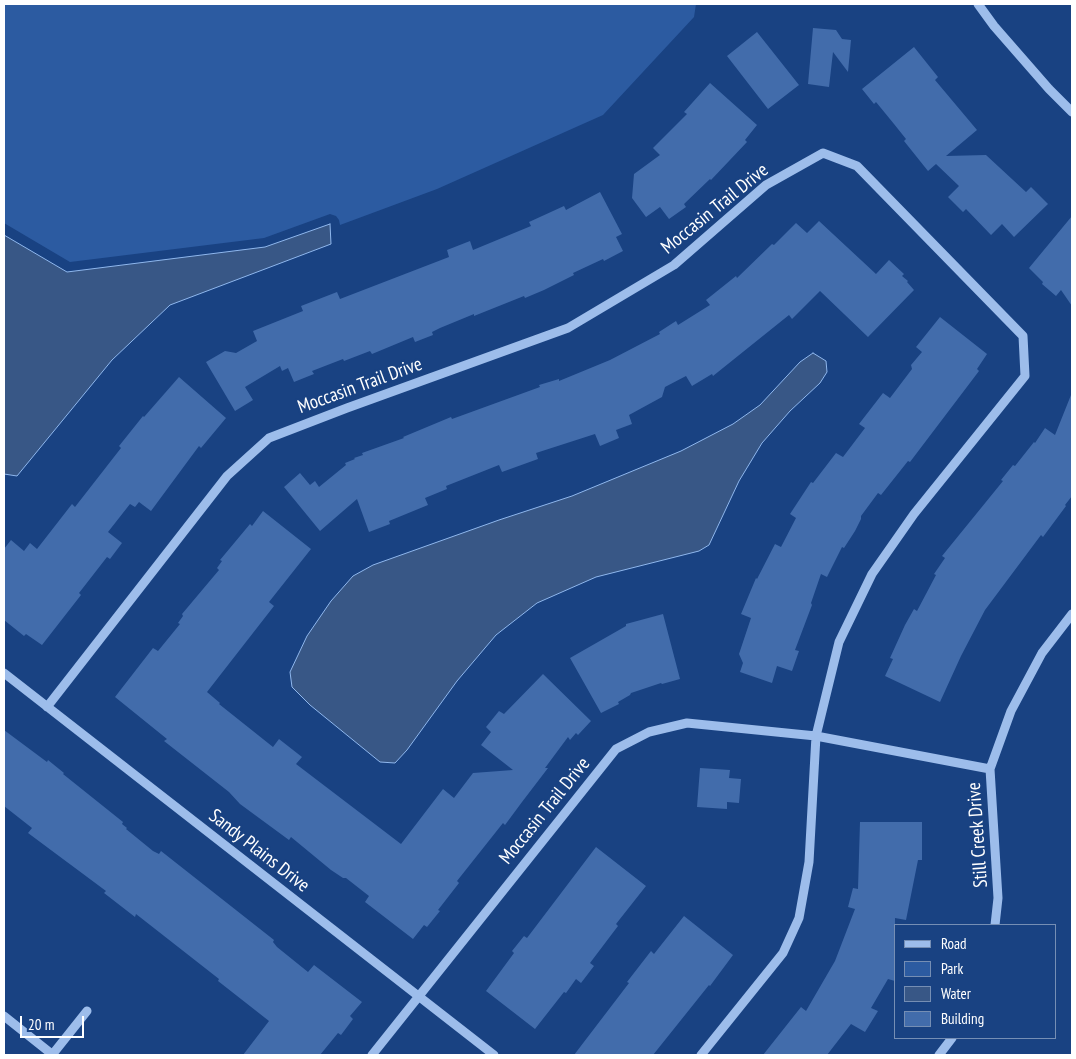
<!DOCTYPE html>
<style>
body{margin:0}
#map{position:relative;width:1076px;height:1059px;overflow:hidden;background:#194282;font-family:"PT Sans Narrow",sans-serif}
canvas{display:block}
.frame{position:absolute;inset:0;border:5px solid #fff;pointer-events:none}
.legend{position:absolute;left:894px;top:924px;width:162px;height:115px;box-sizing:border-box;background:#194282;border:1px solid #758eb4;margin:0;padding:6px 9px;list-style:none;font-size:15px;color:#fff}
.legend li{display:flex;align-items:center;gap:10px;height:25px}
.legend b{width:25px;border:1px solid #758eb4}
.scale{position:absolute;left:20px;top:1016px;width:64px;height:22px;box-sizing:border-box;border:2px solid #fff;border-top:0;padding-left:6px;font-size:15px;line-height:18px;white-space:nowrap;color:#fff;-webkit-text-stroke:4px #194282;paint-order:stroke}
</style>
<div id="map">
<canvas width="1076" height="1059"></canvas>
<div class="frame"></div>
<ul class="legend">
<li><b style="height:6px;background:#9dbdeb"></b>Road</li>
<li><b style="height:14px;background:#2c5ba1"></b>Park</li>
<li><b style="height:14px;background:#385786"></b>Water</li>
<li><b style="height:14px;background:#426cab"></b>Building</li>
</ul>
<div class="scale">20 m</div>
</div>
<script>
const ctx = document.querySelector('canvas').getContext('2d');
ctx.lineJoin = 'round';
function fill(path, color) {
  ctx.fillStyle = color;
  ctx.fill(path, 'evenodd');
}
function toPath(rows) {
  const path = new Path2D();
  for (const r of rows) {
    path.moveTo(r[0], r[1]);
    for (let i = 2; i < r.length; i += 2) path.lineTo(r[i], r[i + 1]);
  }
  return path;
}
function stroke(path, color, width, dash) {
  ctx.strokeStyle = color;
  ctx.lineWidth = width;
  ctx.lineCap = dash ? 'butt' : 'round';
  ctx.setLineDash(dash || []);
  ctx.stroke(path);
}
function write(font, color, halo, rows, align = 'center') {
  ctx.font = font + ' "PT Sans Narrow",sans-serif';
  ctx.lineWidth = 4.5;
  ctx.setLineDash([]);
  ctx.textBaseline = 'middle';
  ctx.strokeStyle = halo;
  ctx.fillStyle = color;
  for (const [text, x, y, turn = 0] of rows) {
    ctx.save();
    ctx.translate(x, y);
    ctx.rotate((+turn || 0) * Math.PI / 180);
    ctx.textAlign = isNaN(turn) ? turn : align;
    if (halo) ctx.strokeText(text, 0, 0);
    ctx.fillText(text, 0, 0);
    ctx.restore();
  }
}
const green = toPath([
 [4,4,696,4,694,17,603,115,437,189,340,225,339,220,336,216,330,214,264,238,70,262,4,223]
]);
const water = toPath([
 [330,224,331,244,170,305,112,360,17,476,4,474,4,235,67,272,265,247,330,224],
 [813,353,826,361,827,372,820,383,790,411,762,443,739,481,709,545,699,551,596,577,537,603,496,635,457,681,407,750,395,763,380,762,310,705,292,687,290,672,307,636,331,601,353,576,373,565,499,520,572,496,681,451,733,424,760,405,800,362,813,353]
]);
const building = toPath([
 [813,28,836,30,842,39,851,40,848,72,833,52,829,87,808,84],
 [757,32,799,85,768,109,727,56],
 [914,47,938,77,935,80,977,130,946,156,986,155,1026,192,1031,187,1048,204,1014,237,1002,224,991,235,966,209,963,212,948,197,959,186,936,164,928,171,904,141,906,139,894,124,876,102,874,104,862,89],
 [710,83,757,125,745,140,747,142,711,180,710,179,684,204,686,207,669,219,660,207,646,217,632,198,634,174,660,155,653,148,687,114,684,112],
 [600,192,622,234,616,237,623,251,604,261,603,259,573,273,574,275,544,290,525,298,524,296,474,316,474,314,440,328,432,332,433,335,415,342,413,337,372,354,370,351,344,361,343,359,312,371,314,374,294,382,288,368,282,371,280,366,245,387,253,400,235,411,206,362,225,351,236,353,257,341,253,331,303,311,301,306,337,292,340,299,449,257,447,250,470,241,473,250,531,226,529,222,564,206,566,210],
 [1072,216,1072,306,1061,290,1056,296,1042,284,1043,282,1029,268],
 [819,221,876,274,889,260,904,274,902,276,908,281,907,282,914,290,868,337,820,291,792,319,789,315,713,376,712,374,692,386,686,376,665,387,662,397,629,415,632,424,616,430,619,438,600,446,595,434,536,453,538,459,502,472,499,465,446,486,447,489,425,498,428,505,389,521,390,524,369,532,357,499,320,531,284,487,300,473,310,485,315,481,319,487,346,465,345,463,355,459,354,458,363,455,362,453,404,438,403,437,451,417,452,419,540,387,539,385,559,379,559,381,610,360,660,334,659,332,676,321,678,325,710,305,706,300,736,276,737,278,772,244,774,245,796,223,807,233],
 [940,317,987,354,977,369,979,371,910,462,908,461,881,495,878,493,861,516,861,519,855,531,844,548,842,547,827,577,821,574,811,603,812,605,795,650,799,651,792,671,777,666,772,683,740,672,743,663,739,654,751,618,741,614,756,578,757,579,775,544,781,547,796,518,790,514,811,482,813,483,836,453,843,457,865,428,859,424,883,393,890,398,912,369,911,365,922,352,916,347],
 [179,377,226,418,201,448,199,446,151,511,139,502,135,507,130,504,108,532,122,543,110,559,107,557,79,593,81,595,42,645,26,634,24,636,4,620,4,549,11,540,24,551,30,543,37,549,72,504,75,507,121,448,119,446,143,416,144,417],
 [1071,395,1072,395,1072,496,1065,505,1066,506,1043,537,1041,535,985,610,961,656,940,702,885,676,893,659,890,658,905,625,914,609,917,611,936,575,934,574,945,558,942,556,1003,481,1001,480,1013,465,1015,466,1034,442,1035,443,1045,428,1055,435],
 [263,511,311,549,269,602,274,606,207,692,220,703,219,704,273,747,279,739,302,757,296,764,401,844,443,789,454,798,473,773,513,770,481,745,491,732,486,727,499,711,504,714,543,674,591,721,578,735,576,733,570,740,568,737,545,768,548,768,522,802,505,825,503,823,457,881,459,883,438,910,440,911,427,927,424,925,413,939,365,902,369,896,346,878,343,878,331,870,291,837,289,840,240,804,229,792,164,741,167,739,115,697,153,648,158,651,180,624,178,623,183,616,182,614,219,570,217,568,222,561,220,560,250,524,252,526],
 [663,614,680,679,662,684,661,683,631,693,630,695,618,702,619,704,601,713,570,658,626,626,626,624],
 [4,730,47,762,48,760,64,773,63,774,123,822,122,824,127,828,126,829,153,851,159,854,161,851,274,940,273,942,277,947,308,972,314,965,362,1002,350,1016,353,1019,341,1035,338,1033,320,1055,243,1055,269,1021,218,981,219,979,136,914,135,917,104,893,106,891,28,833,32,828,4,806],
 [700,768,730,770,729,778,741,779,739,803,727,802,727,809,697,807],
 [860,822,922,822,922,860,918,860,906,920,895,918,895,981,888,979,871,1008,878,1011,865,1032,851,1024,827,1055,763,1055,801,1007,806,1011,835,961,855,909,848,907,853,888,858,889],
 [596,847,646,886,616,924,618,926,590,963,594,966,581,983,576,979,566,993,564,992,535,1029,486,991,514,953,512,951,524,936,527,938],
 [684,916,733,955,710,986,709,985,653,1055,574,1055,629,983,627,982,651,951,654,954]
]);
const minor = toPath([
 [978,4,994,26,1049,89,1072,112],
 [4,673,494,1055],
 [47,707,227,476,269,438,347,408,568,328,674,265,766,185,823,153,857,166,1023,336,1025,376,914,514,872,574,839,642,816,736,809,862,799,918,783,953,701,1055],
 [995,925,998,898,990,769,1011,711,1042,653,1072,614],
 [4,1016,53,1055],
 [52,1055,87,1011],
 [372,1055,616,749,649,732,687,723,816,736,990,769],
 [939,1055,952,1038]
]);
const streetNames = [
 ["Moccasin Trail Drive",715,209,-39],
 ["Moccasin Trail Drive",360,386,-20],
 ["Moccasin Trail Drive",545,811,-51],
 ["Still Creek Drive",978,835,-94],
 ["Sandy Plains Drive",259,851,38]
];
fill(green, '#2c5ba1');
fill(water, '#385786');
stroke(water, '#8fb7ed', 1);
fill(building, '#426cab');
stroke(minor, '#9dbdeb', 9);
write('19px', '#fff', '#194282', streetNames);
</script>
